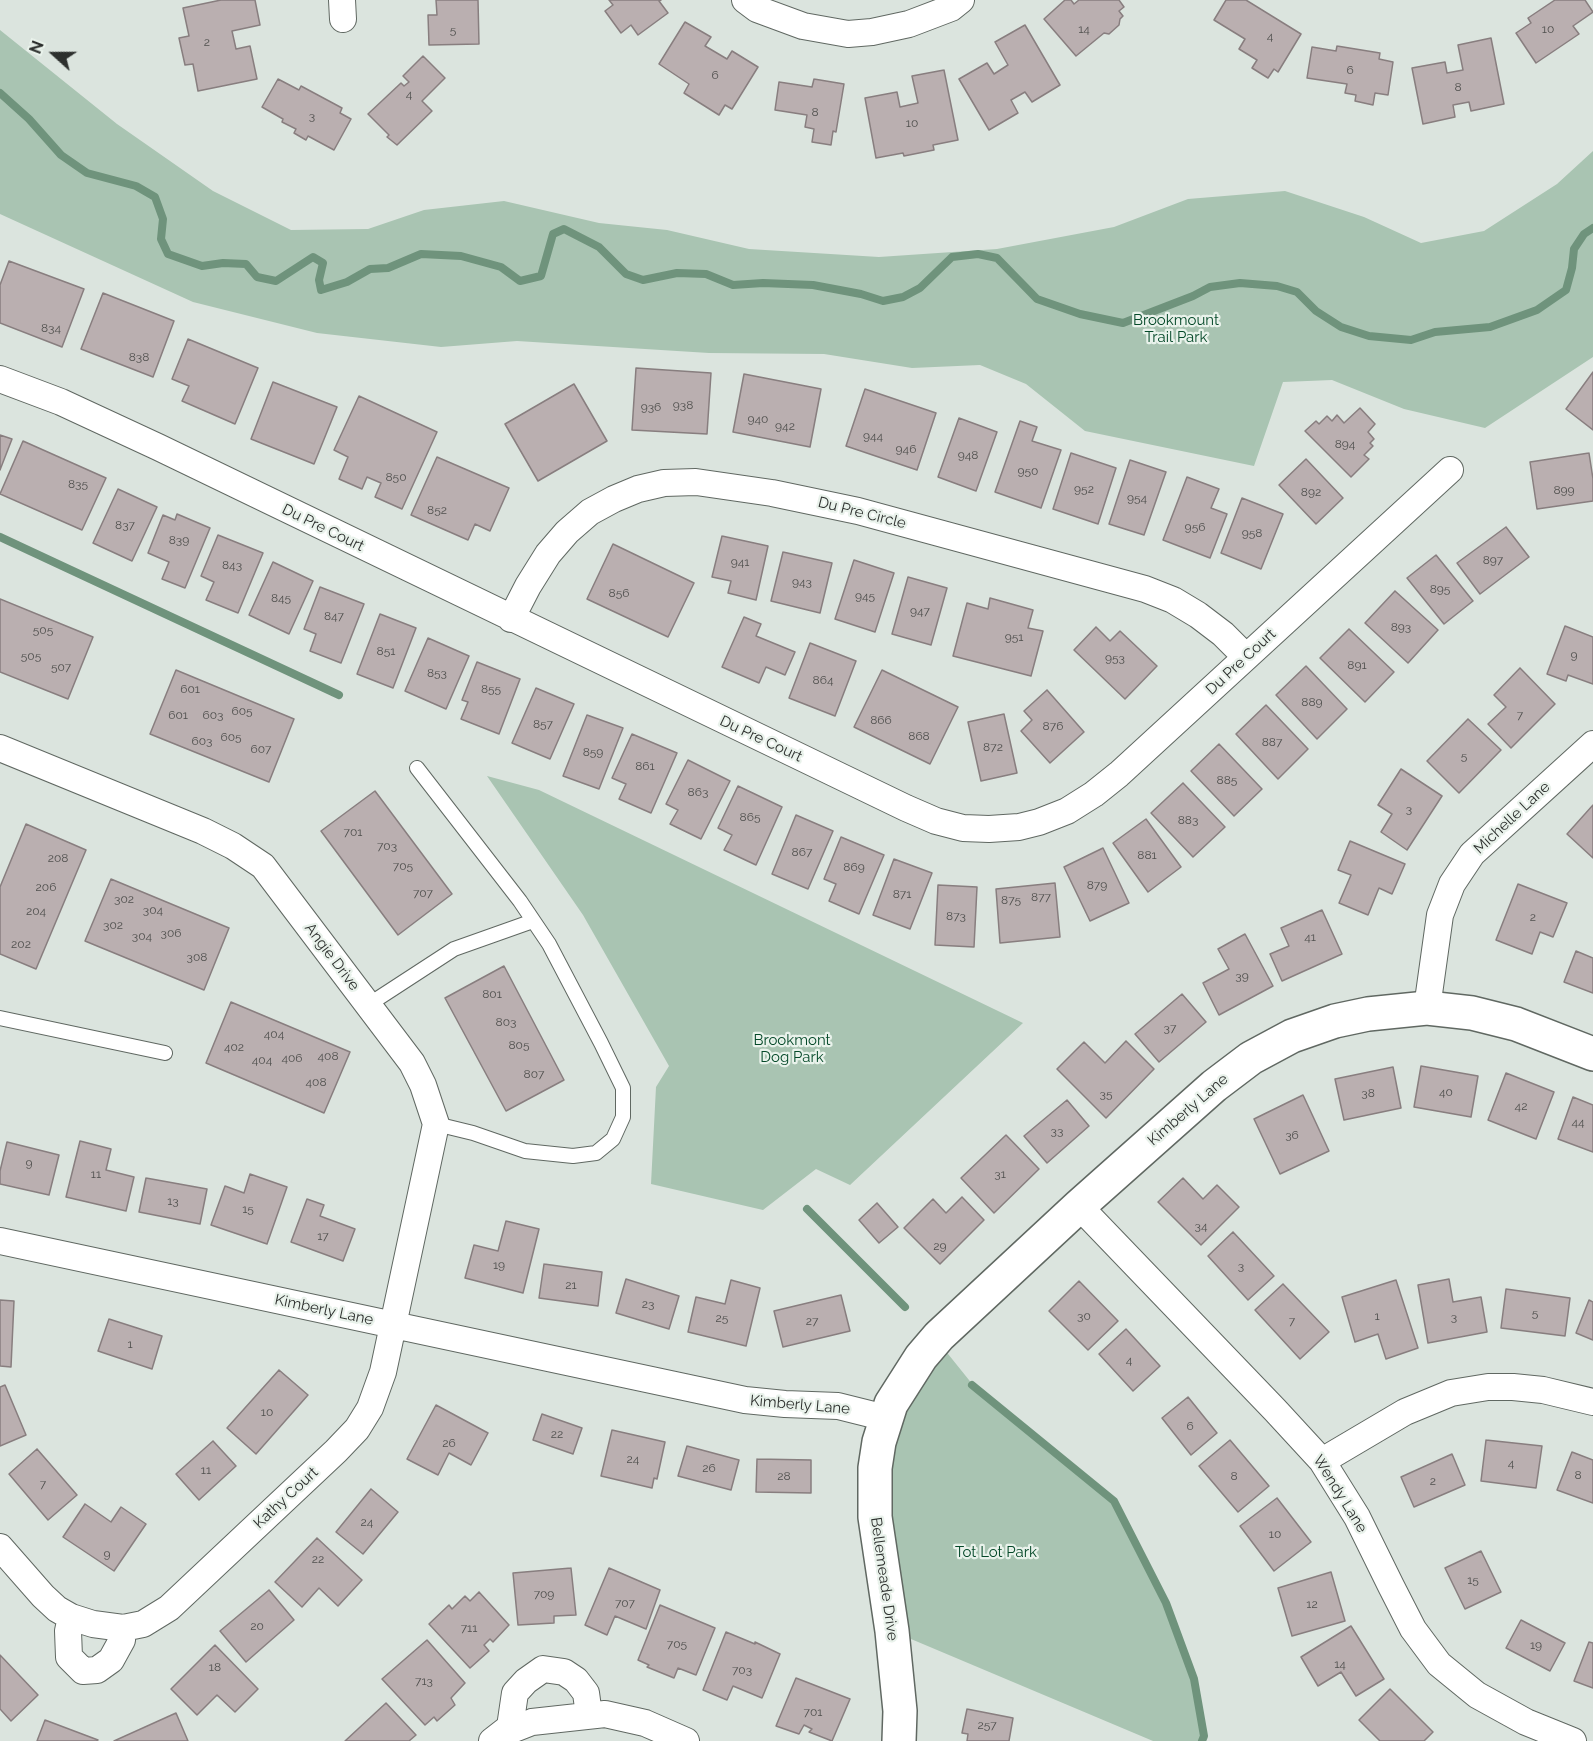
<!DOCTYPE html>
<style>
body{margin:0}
#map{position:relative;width:1593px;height:1741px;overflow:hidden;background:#dbe4de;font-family:Raleway,sans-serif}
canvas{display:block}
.north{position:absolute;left:24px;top:24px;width:60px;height:60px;-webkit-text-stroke:4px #e9f2eb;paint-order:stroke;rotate:291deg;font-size:16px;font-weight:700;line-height:24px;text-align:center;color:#2d302e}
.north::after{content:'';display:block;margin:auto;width:21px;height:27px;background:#2d302e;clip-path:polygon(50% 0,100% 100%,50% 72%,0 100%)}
</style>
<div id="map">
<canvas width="1593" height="1741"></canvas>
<div class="north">N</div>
</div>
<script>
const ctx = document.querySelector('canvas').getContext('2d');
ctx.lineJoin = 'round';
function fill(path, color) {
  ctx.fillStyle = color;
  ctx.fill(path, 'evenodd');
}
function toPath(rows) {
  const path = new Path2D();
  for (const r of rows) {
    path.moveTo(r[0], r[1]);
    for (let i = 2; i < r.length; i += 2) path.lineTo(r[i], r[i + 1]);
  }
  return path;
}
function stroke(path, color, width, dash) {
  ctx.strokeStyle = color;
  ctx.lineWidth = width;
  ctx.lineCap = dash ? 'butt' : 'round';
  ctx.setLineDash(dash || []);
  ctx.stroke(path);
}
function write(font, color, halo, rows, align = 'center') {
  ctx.font = font + ' Raleway,sans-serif';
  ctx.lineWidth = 4.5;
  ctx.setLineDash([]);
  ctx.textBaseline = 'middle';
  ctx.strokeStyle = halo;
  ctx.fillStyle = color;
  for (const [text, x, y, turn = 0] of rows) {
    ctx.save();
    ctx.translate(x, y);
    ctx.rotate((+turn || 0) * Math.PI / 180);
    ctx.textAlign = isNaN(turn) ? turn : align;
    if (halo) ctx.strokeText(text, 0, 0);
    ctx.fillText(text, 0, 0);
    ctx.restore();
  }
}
const green = toPath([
 [0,30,117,124,213,191,291,230,368,229,424,210,504,201,599,223,667,230,749,249,879,257,997,249,1114,227,1188,199,1285,191,1364,217,1421,243,1484,231,1557,184,1593,151,1593,357,1485,428,1404,409,1332,380,1283,382,1254,466,1085,431,1026,384,980,365,912,368,824,354,709,353,517,341,441,347,317,333,193,302,0,214],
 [487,776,539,790,1023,1023,850,1185,816,1169,763,1210,651,1184,656,1087,669,1066,583,915],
 [936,1339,973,1385,1114,1501,1166,1603,1194,1679,1204,1736,1202,1741,1153,1741,892,1631,875,1468]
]);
const stream = toPath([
 [0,93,29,119,61,155,87,173,136,186,155,197,163,219,161,239,168,254,202,266,223,263,246,264,257,277,276,281,313,257,323,263,319,280,321,290,347,282,370,269,388,268,421,254,461,256,501,267,520,281,541,276,553,234,564,229,599,247,626,274,643,280,677,273,706,274,733,285,763,283,813,285,861,294,883,301,903,297,920,288,952,257,978,254,997,258,1037,299,1080,314,1123,323,1193,296,1210,287,1240,283,1277,286,1297,292,1316,311,1341,327,1369,336,1411,340,1435,332,1490,327,1537,310,1566,290,1572,268,1574,249,1584,234,1593,228],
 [0,537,339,695],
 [807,1209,905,1307],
 [972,1385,1114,1501,1166,1603,1194,1679,1204,1736,1202,1741]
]);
const building = toPath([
 [221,0,255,0,260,25,232,31,236,49,250,46,257,79,198,91,193,64,185,65,179,38,189,36,183,8,221,0],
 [436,0,478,0,479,44,429,45,428,15,437,15,436,0],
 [609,0,661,0,659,1,668,13,638,35,631,25,621,33,605,11,613,5,609,0],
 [1065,0,1071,0,1074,4,1079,0,1119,0,1124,7,1119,11,1123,16,1120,19,1119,25,1109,34,1104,33,1076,56,1044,19,1065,0],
 [1226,0,1246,0,1301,34,1278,72,1274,69,1268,78,1252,68,1257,60,1239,49,1245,39,1214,20,1226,0],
 [1555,0,1585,0,1593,12,1573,26,1579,34,1536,63,1516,33,1531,23,1528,18,1555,0],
 [685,22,711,37,705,46,727,59,732,51,758,67,732,109,725,105,719,115,684,93,689,84,659,64,685,22],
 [1025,25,1060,85,1032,102,1025,92,1011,100,1018,113,989,130,959,79,987,63,994,74,1008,65,995,42,1025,25],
 [1491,38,1504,104,1471,111,1469,102,1453,105,1455,117,1423,124,1412,68,1445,62,1447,73,1463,70,1458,45,1491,38],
 [1337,46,1380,53,1379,59,1393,62,1388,95,1375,93,1373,105,1355,101,1356,95,1345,93,1347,84,1307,78,1312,47,1336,51,1337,46],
 [423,56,445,78,422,101,432,111,397,145,387,137,389,135,368,114,401,83,404,86,409,82,403,76,423,56],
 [944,70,958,140,933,145,934,150,904,156,903,153,876,158,865,98,897,92,900,107,918,103,912,76,944,70],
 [278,79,299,90,301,86,342,108,340,113,351,119,334,150,308,136,306,140,294,133,296,129,282,122,283,119,262,107,278,79],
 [814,79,844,84,836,132,833,131,831,145,812,142,814,129,805,127,807,115,775,110,779,82,812,87,814,79],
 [9,261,84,289,62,347,0,323,0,285,9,261],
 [103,293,174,321,153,377,81,349,103,293],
 [188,339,258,368,235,424,182,401,189,386,172,379,188,339],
 [636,368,711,373,707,434,632,430,636,368],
 [1593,372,1593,430,1566,409,1593,372],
 [744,374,821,389,810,447,733,432,744,374],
 [273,382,337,407,314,464,251,439,273,382],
 [574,384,607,441,538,481,505,424,574,384],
 [865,389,936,413,917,470,846,446,865,389],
 [359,396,437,432,402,509,375,497,381,483,367,477,362,489,339,479,348,457,334,450,359,396],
 [1360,408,1375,424,1368,432,1374,439,1370,443,1373,446,1364,455,1369,459,1351,477,1305,431,1316,421,1319,424,1327,416,1332,421,1337,415,1344,423,1360,408],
 [959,418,997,432,976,491,938,477,959,418],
 [1020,421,1037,427,1032,441,1061,450,1041,508,995,492,1020,421],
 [0,435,12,439,0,470,0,435],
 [23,441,106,478,82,530,0,494,23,441],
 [1071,453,1116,468,1098,524,1053,509,1071,453],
 [1589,453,1593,479,1593,501,1537,509,1530,462,1589,453],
 [437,457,509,488,490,531,475,524,468,540,411,515,437,457],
 [1306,459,1343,498,1316,524,1279,485,1306,459],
 [1130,460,1166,472,1144,535,1109,524,1130,460],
 [1187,477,1219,489,1211,508,1227,514,1210,558,1163,540,1187,477],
 [118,489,157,507,132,561,93,543,118,489],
 [1242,498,1283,514,1261,569,1221,553,1242,498],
 [177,514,210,528,185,588,162,579,169,562,148,553,163,515,175,520,177,514],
 [1506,527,1529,557,1480,594,1457,563,1506,527],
 [218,535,263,553,238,613,206,600,214,582,201,576,218,535],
 [722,536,768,546,756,600,728,593,731,581,712,577,722,536],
 [613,544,694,583,668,637,587,599,613,544],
 [783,552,832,563,820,613,771,601,783,552],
 [1436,555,1473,601,1444,624,1407,578,1436,555],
 [854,560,894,573,875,632,835,619,854,560],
 [273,562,313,581,289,634,249,615,273,562],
 [908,577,947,588,931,645,892,634,908,577],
 [320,587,364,604,341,663,310,651,316,634,304,629,320,587],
 [1395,591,1438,630,1408,663,1365,623,1395,591],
 [990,598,1033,610,1028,628,1043,631,1031,676,953,656,967,603,988,609,990,598],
 [0,599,93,637,68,699,0,672,0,599],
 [380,614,416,628,393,688,357,674,380,614],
 [744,617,761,624,756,636,795,652,785,675,766,667,759,683,722,667,744,617],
 [1565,626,1593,637,1593,684,1568,675,1566,681,1547,674,1565,626],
 [1096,627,1110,641,1120,631,1157,666,1125,699,1074,650,1096,627],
 [1349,629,1394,672,1365,702,1320,658,1349,629],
 [428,638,469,656,446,709,405,691,428,638],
 [810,643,856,661,835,716,789,698,810,643],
 [477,662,520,679,499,734,461,719,468,702,462,700,477,662],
 [1306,666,1347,709,1317,739,1276,695,1306,666],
 [1520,668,1555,704,1511,748,1488,724,1506,707,1494,695,1520,668],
 [176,670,294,719,269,782,150,734,176,670],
 [882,670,958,707,930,764,854,727,882,670],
 [536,688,574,704,550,759,512,743,536,688],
 [1047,690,1084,732,1050,763,1021,731,1032,720,1024,711,1047,690],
 [1266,705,1308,749,1278,779,1236,734,1266,705],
 [1004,714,1017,773,981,781,968,722,1004,714],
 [587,715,623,728,599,789,563,776,587,715],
 [1468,719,1501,750,1459,793,1427,761,1468,719],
 [632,734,677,753,651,813,619,799,626,784,612,778,632,734],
 [1219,744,1262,789,1234,816,1191,771,1219,744],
 [688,760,730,781,701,839,670,824,678,810,666,804,688,760],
 [1401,769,1442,796,1407,850,1381,832,1392,814,1378,805,1401,769],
 [1183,783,1225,827,1193,857,1151,813,1183,783],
 [738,786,782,807,756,865,724,850,732,835,718,828,738,786],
 [375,791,452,894,398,935,321,831,375,791],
 [1593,805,1593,858,1567,834,1593,805],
 [796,815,833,831,808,889,772,874,796,815],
 [1146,819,1181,867,1148,892,1113,843,1146,819],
 [26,824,86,850,36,969,0,954,0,887,26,824],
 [841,837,884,855,859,914,829,901,836,884,824,879,841,837],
 [1350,841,1405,864,1392,894,1379,888,1368,915,1339,903,1351,875,1338,870,1350,841],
 [1103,848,1129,903,1090,921,1064,867,1103,848],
 [894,859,932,873,910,929,873,915,894,859],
 [111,879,229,928,204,990,85,941,111,879],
 [1055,883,1060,937,1000,943,996,889,1055,883],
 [1518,884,1567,903,1553,937,1540,932,1532,954,1496,940,1518,884],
 [938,885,977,887,974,947,935,945,938,885],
 [1322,910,1342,954,1282,981,1270,954,1289,946,1281,928,1322,910],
 [1245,934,1273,986,1219,1015,1203,983,1229,969,1218,949,1245,934],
 [1576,951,1593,958,1593,993,1564,982,1576,951],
 [504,966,564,1080,506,1111,445,998,504,966],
 [1182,994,1206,1022,1159,1062,1135,1034,1182,994],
 [231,1002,350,1052,324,1113,206,1063,231,1002],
 [1126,1041,1154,1069,1106,1118,1057,1069,1084,1042,1105,1063,1126,1041],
 [1421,1066,1478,1076,1471,1117,1414,1107,1421,1066],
 [1393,1067,1401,1108,1344,1120,1335,1079,1393,1067],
 [1506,1073,1554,1092,1536,1139,1488,1120,1506,1073],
 [1303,1095,1329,1151,1280,1174,1254,1119,1303,1095],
 [1573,1097,1593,1105,1593,1152,1558,1139,1573,1097],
 [1067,1100,1089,1126,1047,1163,1024,1136,1067,1100],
 [1006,1135,1039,1169,994,1213,961,1178,1006,1135],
 [80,1141,111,1149,106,1170,134,1177,126,1211,66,1197,80,1141],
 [7,1142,59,1155,49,1195,0,1184,0,1171,7,1142],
 [250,1174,287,1187,267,1244,211,1225,225,1186,244,1193,250,1174],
 [146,1178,207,1189,200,1224,139,1212,146,1178],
 [1183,1178,1203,1199,1217,1185,1239,1207,1201,1245,1158,1202,1183,1178],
 [962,1197,984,1220,940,1264,904,1228,933,1199,946,1213,962,1197],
 [307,1199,324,1205,320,1216,355,1229,343,1261,291,1242,307,1199],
 [877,1203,898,1227,879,1243,859,1220,877,1203],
 [506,1221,539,1229,523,1293,465,1278,474,1245,498,1251,506,1221],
 [1233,1232,1274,1276,1248,1300,1208,1256,1233,1232],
 [544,1264,602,1272,598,1306,539,1298,544,1264],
 [626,1279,679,1296,669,1329,616,1313,626,1279],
 [1449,1279,1453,1302,1481,1297,1487,1332,1428,1343,1418,1285,1449,1279],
 [731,1280,760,1288,746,1346,688,1332,696,1297,725,1304,731,1280],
 [1396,1280,1418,1348,1386,1359,1378,1334,1355,1342,1342,1297,1396,1280],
 [1079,1281,1118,1321,1088,1350,1049,1311,1079,1281],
 [1283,1284,1329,1332,1300,1359,1255,1310,1283,1284],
 [1506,1289,1570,1298,1565,1336,1501,1328,1506,1289],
 [841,1295,850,1331,783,1347,774,1311,841,1295],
 [0,1300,14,1301,11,1367,0,1366,0,1300],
 [1589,1300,1593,1302,1593,1340,1576,1333,1589,1300],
 [109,1319,162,1336,152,1369,98,1351,109,1319],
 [1126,1329,1160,1366,1133,1391,1099,1354,1126,1329],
 [279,1370,308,1395,256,1454,227,1428,279,1370],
 [5,1385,26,1435,0,1446,0,1387,5,1385],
 [1188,1397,1217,1433,1191,1455,1162,1418,1188,1397],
 [436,1405,488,1433,471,1465,449,1453,438,1475,407,1459,436,1405],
 [542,1414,582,1428,573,1454,533,1440,542,1414],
 [612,1430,665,1442,657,1479,654,1478,652,1488,601,1476,612,1430],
 [1230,1440,1269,1486,1238,1512,1199,1466,1230,1440],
 [1486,1440,1542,1446,1536,1488,1481,1481,1486,1440],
 [213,1441,236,1466,199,1500,176,1474,213,1441],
 [687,1446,739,1460,731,1490,678,1476,687,1446],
 [37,1449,77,1495,48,1520,9,1474,37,1449],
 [1572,1452,1593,1460,1593,1503,1557,1490,1572,1452],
 [1452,1454,1465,1485,1414,1507,1401,1477,1452,1454],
 [757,1459,811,1460,811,1493,756,1492,757,1459],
 [371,1489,398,1512,363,1554,336,1532,371,1489],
 [1277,1498,1311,1542,1274,1571,1240,1526,1277,1498],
 [85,1504,111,1522,121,1507,146,1524,114,1571,63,1537,85,1504],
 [317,1538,362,1580,338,1606,319,1588,302,1607,275,1582,317,1538],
 [1481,1551,1501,1592,1465,1609,1445,1568,1481,1551],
 [571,1568,576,1615,554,1616,554,1623,518,1625,513,1573,571,1568],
 [609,1568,660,1590,646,1629,615,1616,607,1635,585,1625,609,1568],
 [1331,1572,1345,1621,1292,1636,1278,1588,1331,1572],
 [269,1590,294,1620,246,1662,220,1631,269,1590],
 [479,1592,509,1625,493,1642,490,1639,484,1645,489,1651,470,1668,429,1624,449,1605,452,1609,465,1596,470,1601,479,1592],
 [660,1605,715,1628,696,1675,678,1668,674,1678,647,1667,649,1665,638,1660,660,1605],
 [1521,1620,1565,1643,1550,1671,1506,1648,1521,1620],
 [1351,1626,1384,1679,1356,1696,1341,1672,1318,1686,1301,1657,1351,1626],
 [726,1632,755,1644,755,1642,780,1654,762,1698,733,1686,727,1700,703,1690,726,1632],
 [427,1640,465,1683,451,1698,455,1705,437,1721,434,1717,425,1725,382,1679,427,1640],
 [1589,1642,1593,1643,1593,1688,1574,1681,1589,1642],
 [215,1645,258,1689,235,1712,217,1695,197,1715,171,1689,215,1645],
 [0,1655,38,1695,11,1721,0,1709,0,1655],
 [796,1678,850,1699,832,1741,809,1732,812,1729,804,1725,799,1734,776,1726,796,1678],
 [1390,1689,1433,1732,1424,1741,1380,1741,1359,1720,1390,1689],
 [386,1703,416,1735,409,1741,345,1741,386,1703],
 [967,1709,1013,1718,1009,1741,967,1741,968,1734,962,1733,967,1709],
 [176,1713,188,1741,114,1741,176,1713],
 [45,1720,98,1740,97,1741,37,1741,45,1720]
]);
const lane = toPath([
 [417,768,520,901,549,944,601,1043,623,1088,623,1117,613,1139,596,1153,573,1156,525,1151,473,1133,436,1124],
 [368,1005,454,949,533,921],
 [0,1018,165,1053]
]);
const street = toPath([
 [342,0,343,19],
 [745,0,757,9,803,26,848,34,872,32,909,24,951,8,961,0],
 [0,379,61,402,158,447,906,808,936,821,963,828,989,829,1019,827,1039,822,1067,811,1094,794,1119,774,1450,470],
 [511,619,528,586,548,554,567,532,590,512,614,499,638,489,664,483,696,482,772,493,858,511,1145,589,1173,600,1198,615,1223,634,1246,657],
 [0,748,203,831,233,846,263,866,412,1063,423,1085,436,1124,383,1372,370,1408,357,1429,336,1451,169,1608,143,1624,123,1628,93,1624,71,1617,57,1609,43,1596,0,1547],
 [1427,1008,1440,915,1452,884,1472,854,1593,744],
 [1079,1206,1275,1410,1322,1461,1357,1517,1391,1586,1413,1629,1439,1664,1477,1695,1526,1722,1573,1741],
 [0,1241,745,1400,785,1404,838,1406,886,1418],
 [1322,1461,1405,1412,1451,1393,1488,1387,1513,1387,1543,1390,1593,1402],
 [71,1617,68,1631,69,1657,83,1671,97,1670,111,1660,122,1640,123,1628],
 [510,1727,515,1693,526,1681,543,1669,564,1672,576,1680,586,1693,589,1715],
 [492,1741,510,1727,514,1729,532,1722,605,1714,645,1723,686,1741]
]);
const secondary = toPath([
 [899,1741,900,1711,892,1631,875,1517,875,1468,879,1442,891,1404,921,1357,939,1336,1079,1206,1214,1086,1251,1058,1292,1036,1335,1021,1368,1014,1427,1008,1472,1013,1516,1024,1593,1054]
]);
const numberNames = [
 ["14",1084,29],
 ["10",1548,29],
 ["5",453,30],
 ["4",1270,36],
 ["2",207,42],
 ["6",1350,70],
 ["6",715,75],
 ["8",1458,87],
 ["4",409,94],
 ["8",815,112],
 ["3",312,116],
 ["10",912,123],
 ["834",51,328],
 ["838",139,357],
 ["938",683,405],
 ["936",651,407],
 ["940",758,419],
 ["942",785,426],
 ["944",873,436],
 ["894",1345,444],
 ["946",906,449],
 ["948",968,455],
 ["950",1028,471],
 ["850",396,477],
 ["835",78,484],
 ["952",1084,489],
 ["899",1564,490],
 ["892",1311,492],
 ["954",1137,498],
 ["852",437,510],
 ["837",125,525],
 ["956",1195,527],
 ["958",1252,533],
 ["839",179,540],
 ["897",1493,560],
 ["941",740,562],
 ["843",232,565],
 ["943",802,582],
 ["895",1440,589],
 ["856",619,593],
 ["945",865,596],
 ["845",281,598],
 ["947",920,611],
 ["847",334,616],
 ["893",1401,627],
 ["505",43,630],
 ["951",1014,637],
 ["851",386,651],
 ["9",1574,655],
 ["505",31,656],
 ["953",1115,658],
 ["891",1357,665],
 ["507",61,667],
 ["853",437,673],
 ["864",823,680],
 ["601",190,689],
 ["855",491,689],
 ["889",1312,702],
 ["605",242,711],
 ["601",178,715],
 ["603",213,715],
 ["7",1520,715],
 ["866",881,720],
 ["857",543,724],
 ["876",1053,726],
 ["868",919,736],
 ["605",231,737],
 ["603",202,741],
 ["887",1272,742],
 ["872",993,747],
 ["607",261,749],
 ["859",593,752],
 ["5",1464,756],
 ["861",645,766],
 ["885",1227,780],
 ["863",698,792],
 ["3",1409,809],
 ["865",750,817],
 ["883",1188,820],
 ["701",353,832],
 ["703",387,846],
 ["867",802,852],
 ["881",1147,855],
 ["208",58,858],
 ["705",403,866],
 ["869",854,867],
 ["879",1097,885],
 ["206",46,887],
 ["707",423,893],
 ["871",902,894],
 ["877",1041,897],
 ["302",124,899],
 ["875",1011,900],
 ["304",153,910],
 ["204",36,911],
 ["873",956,916],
 ["2",1533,917],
 ["302",113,925],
 ["306",171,933],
 ["304",142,936],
 ["41",1310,937],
 ["202",21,944],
 ["308",197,957],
 ["39",1242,976],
 ["801",492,994],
 ["803",506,1022],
 ["37",1170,1028],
 ["404",274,1034],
 ["805",519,1045],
 ["402",234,1047],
 ["408",328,1056],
 ["406",292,1058],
 ["404",262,1060],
 ["807",534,1074],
 ["408",316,1082],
 ["40",1446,1092],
 ["38",1368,1093],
 ["35",1106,1094],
 ["42",1521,1106],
 ["44",1578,1122],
 ["33",1057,1131],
 ["36",1292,1135],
 ["9",29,1163],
 ["11",96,1174],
 ["31",1000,1174],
 ["13",173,1201],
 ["15",248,1209],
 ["34",1201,1226],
 ["17",323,1236],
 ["29",940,1246],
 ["19",499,1265],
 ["3",1241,1266],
 ["21",571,1285],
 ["23",648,1304],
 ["5",1535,1313],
 ["30",1084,1316],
 ["1",1377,1316],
 ["3",1454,1317],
 ["25",722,1318],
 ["27",812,1321],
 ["7",1292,1321],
 ["1",130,1344],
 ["4",1129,1360],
 ["10",267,1412],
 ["6",1190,1426],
 ["22",557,1434],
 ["26",449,1443],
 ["24",633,1459],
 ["4",1511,1463],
 ["26",709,1468],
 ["11",206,1470],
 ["8",1578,1475],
 ["28",784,1476],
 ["8",1234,1476],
 ["2",1433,1481],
 ["7",43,1484],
 ["24",367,1522],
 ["10",1275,1534],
 ["9",107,1554],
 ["22",318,1559],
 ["15",1473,1580],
 ["709",544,1594],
 ["707",625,1603],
 ["12",1312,1604],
 ["20",257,1626],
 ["711",469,1628],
 ["705",677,1644],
 ["19",1536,1645],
 ["14",1340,1664],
 ["18",215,1667],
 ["703",742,1670],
 ["713",424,1681],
 ["701",813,1712],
 ["257",987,1725]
];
const parkNames = [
 ["Brookmount",1176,320],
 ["Trail Park",1176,337],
 ["Brookmont",792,1040],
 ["Dog Park",792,1057],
 ["Tot Lot Park",996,1552]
];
const streetNames = [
 ["Du Pre Circle",862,513,14],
 ["Du Pre Court",323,528,26],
 ["Du Pre Court",1241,662,-43],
 ["Du Pre Court",761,739,25],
 ["Michelle Lane",1512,818,-43],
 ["Angie Drive",332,957,53],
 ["Kimberly Lane",1188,1110,-41],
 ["Kimberly Lane",324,1310,12],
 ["Kimberly Lane",800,1405,5],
 ["Wendy Lane",1340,1494,58],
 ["Kathy Court",286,1498,-43],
 ["Bellemeade Drive",884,1579,82]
];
fill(green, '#a9c4b2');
stroke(stream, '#6f937c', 8);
fill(building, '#baafb0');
stroke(building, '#887e7f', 1.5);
stroke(lane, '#606862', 16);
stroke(street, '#606862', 28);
stroke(secondary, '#606862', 36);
stroke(lane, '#fff', 14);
stroke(street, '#fff', 26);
stroke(secondary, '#fff', 33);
write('12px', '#50504e', null, numberNames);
write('15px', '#054929', '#e9f2eb', parkNames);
write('15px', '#2d302e', '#e9f2eb', streetNames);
</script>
